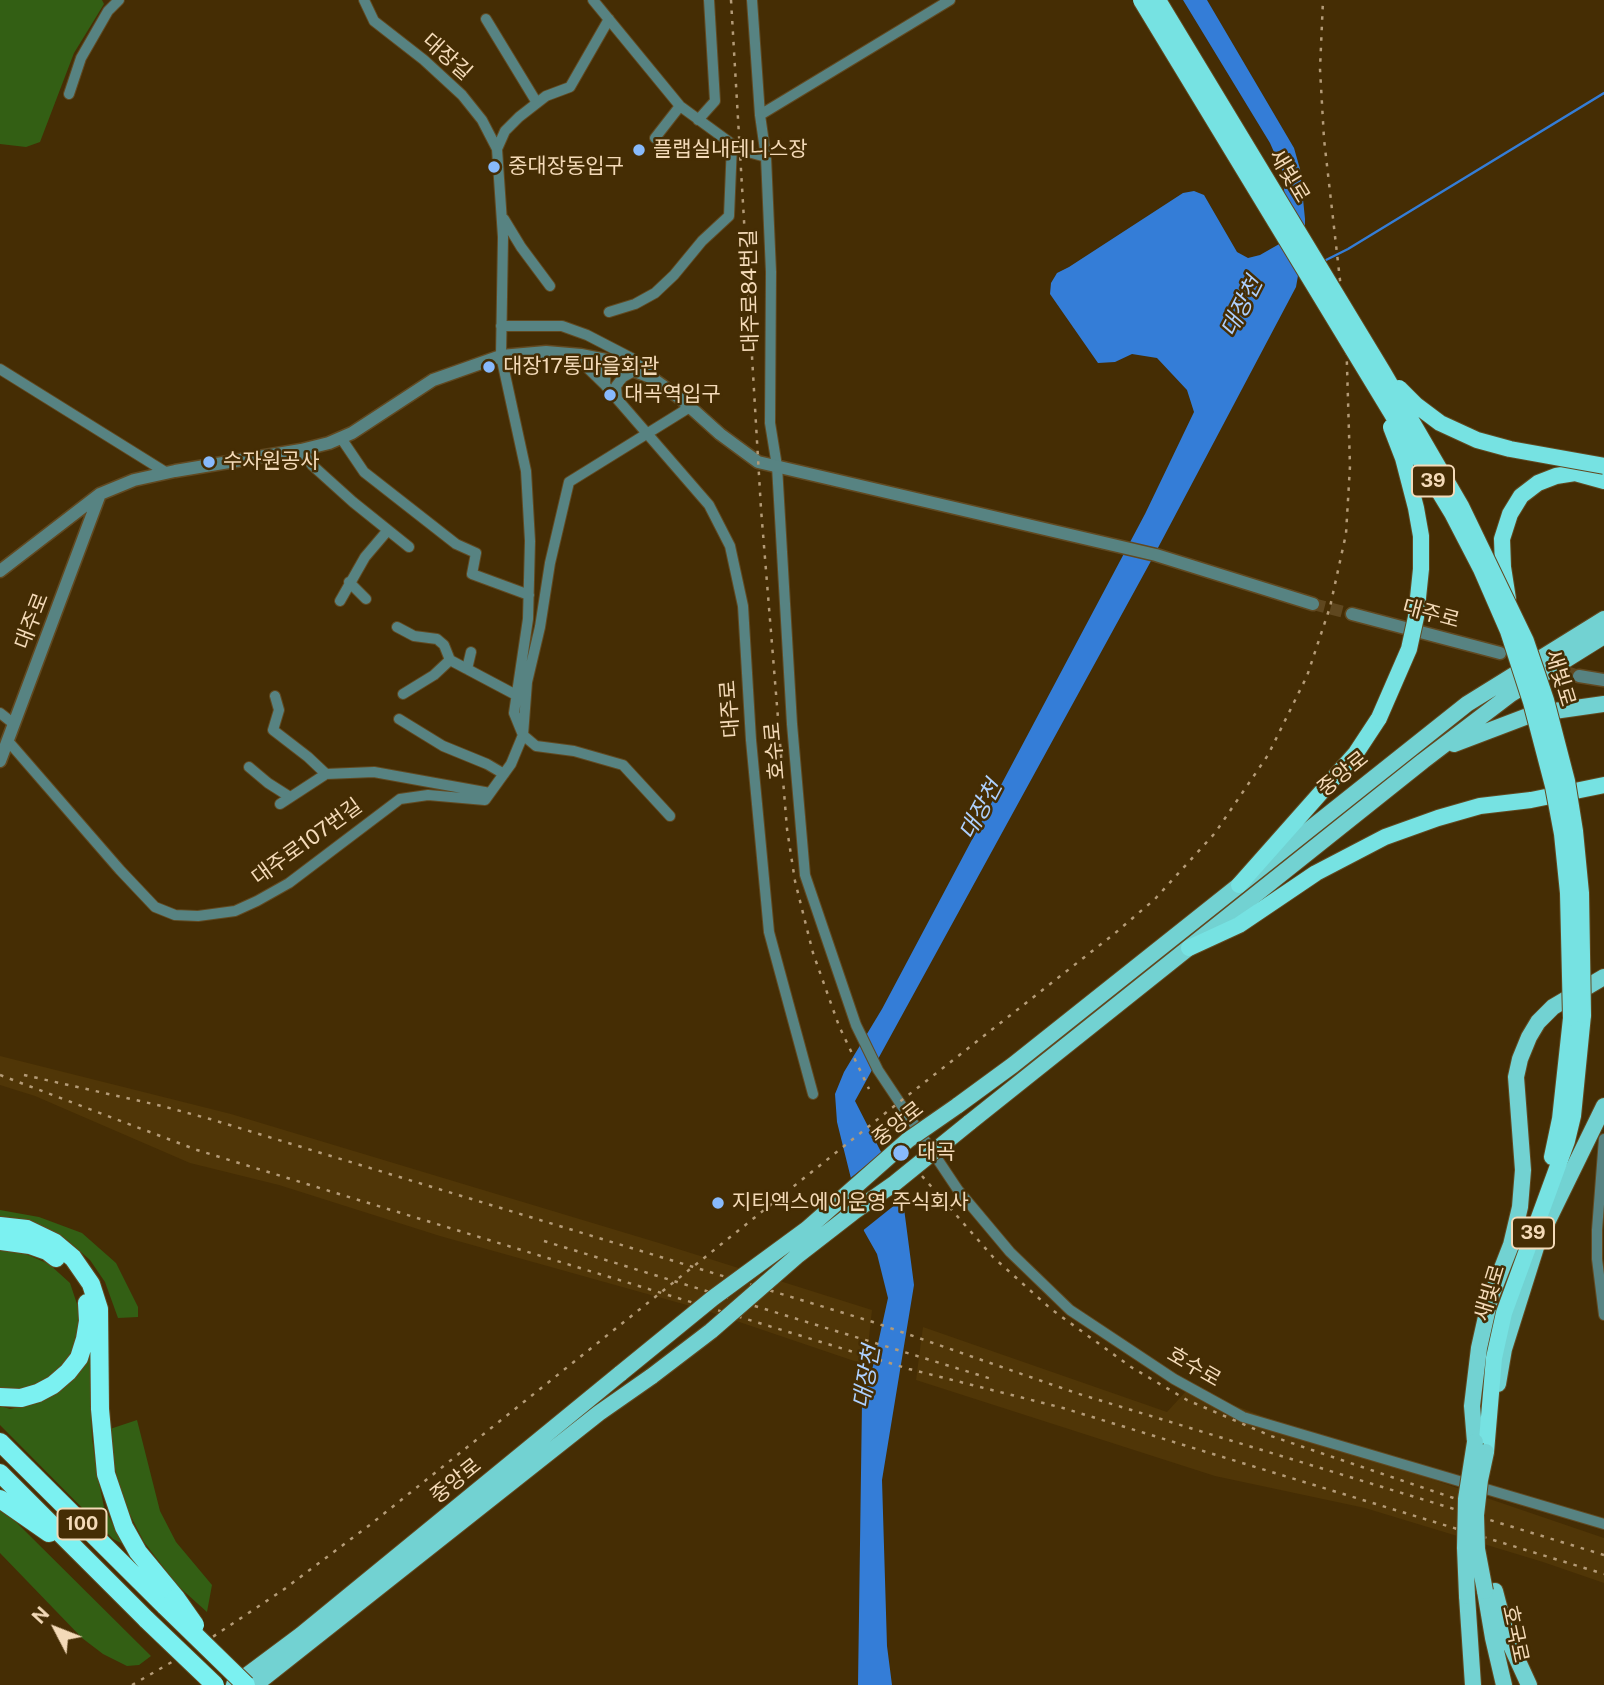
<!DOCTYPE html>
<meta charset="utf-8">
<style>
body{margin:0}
#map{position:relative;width:1604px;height:1685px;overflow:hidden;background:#452d04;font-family:"Public Sans",sans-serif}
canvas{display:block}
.north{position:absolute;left:21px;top:1594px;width:70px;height:70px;-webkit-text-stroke:5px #452d04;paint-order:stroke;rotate:312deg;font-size:19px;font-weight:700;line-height:28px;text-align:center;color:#f4dab8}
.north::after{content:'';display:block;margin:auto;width:24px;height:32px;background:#f4dab8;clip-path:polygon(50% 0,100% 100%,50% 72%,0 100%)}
</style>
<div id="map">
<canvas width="1604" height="1685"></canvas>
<div class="north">N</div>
</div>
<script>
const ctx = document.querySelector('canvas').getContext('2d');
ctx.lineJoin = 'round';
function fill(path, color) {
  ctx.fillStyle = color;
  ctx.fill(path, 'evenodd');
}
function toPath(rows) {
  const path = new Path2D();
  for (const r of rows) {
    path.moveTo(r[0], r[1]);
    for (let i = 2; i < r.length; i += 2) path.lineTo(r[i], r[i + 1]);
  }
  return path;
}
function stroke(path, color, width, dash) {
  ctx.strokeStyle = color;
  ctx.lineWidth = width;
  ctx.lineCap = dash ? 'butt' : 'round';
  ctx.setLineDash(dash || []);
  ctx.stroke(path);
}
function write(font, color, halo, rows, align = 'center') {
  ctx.font = font + ' "Public Sans","Noto Sans KR",sans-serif';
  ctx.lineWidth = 5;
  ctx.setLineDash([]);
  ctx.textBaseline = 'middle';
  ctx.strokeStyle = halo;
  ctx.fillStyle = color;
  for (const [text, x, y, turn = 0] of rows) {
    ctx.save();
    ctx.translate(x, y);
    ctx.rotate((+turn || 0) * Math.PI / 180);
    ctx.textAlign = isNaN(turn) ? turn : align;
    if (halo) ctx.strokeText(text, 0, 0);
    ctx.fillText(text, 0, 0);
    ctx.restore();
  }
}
const built = toPath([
 [0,1056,231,1114,659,1243,872,1310,866,1365,701,1309,440,1236,279,1185,190,1163,35,1096,0,1085],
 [923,1327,1167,1412,1189,1388,1390,1465,1604,1538,1604,1583,1543,1562,1365,1508,1215,1476,916,1380]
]);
const green = toPath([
 [0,0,102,0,104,4,74,53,40,142,26,147,0,144],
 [0,1210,39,1217,82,1233,116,1263,138,1307,138,1317,118,1318,105,1282,90,1260,66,1239,40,1226,0,1222],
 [0,1250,21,1252,49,1264,70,1283,80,1313,81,1332,74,1353,62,1370,30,1390,0,1390],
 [92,1356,96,1372,91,1405,92,1438,97,1473,104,1507,123,1544,113,1539,0,1425,0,1406,10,1409,38,1403,58,1390],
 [137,1420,160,1511,176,1542,212,1585,207,1612,177,1585,144,1542,121,1497,111,1449,110,1429],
 [0,1509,16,1522,151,1656,139,1665,127,1666,103,1654,82,1638,0,1553]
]);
const water = toPath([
 [1183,0,1207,0,1294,148,1300,169,1305,219,1305,236,1296,287,1151,561,855,1101,902,1193,914,1285,882,1480,887,1646,892,1685,858,1685,862,1402,873,1366,888,1298,877,1254,864,1231,837,1122,835,1094,844,1072,882,1009,1145,514,1194,412,1187,390,1157,358,1132,354,1115,362,1098,363,1050,294,1051,283,1057,273,1069,267,1183,193,1194,191,1204,195,1237,252,1248,258,1260,255,1281,243,1286,209,1282,170,1270,143]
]);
const pier = toPath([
 [884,1151,906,1196,861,1232,848,1180]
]);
const stream = toPath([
 [1322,262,1348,249,1604,93]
]);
const tertiaryTunnel = toPath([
 [1313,604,1352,614],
 [1550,667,1579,676]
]);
const minor = toPath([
 [364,0,374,21,424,60,462,95,482,120,497,149,503,237,501,356,526,471,530,541,528,619,514,713,523,735,536,746,574,751,623,765,670,816],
 [593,0,680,106,732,144,748,152,766,157],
 [752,0,760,115,766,157,771,272,770,423,777,466,792,724,805,875,856,1025,878,1070,958,1190,1010,1252,1070,1310,1174,1379,1243,1417,1604,1524],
 [486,19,537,103],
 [69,94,81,58,108,11,119,0],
 [760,115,950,0],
 [698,120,715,101,709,0],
 [655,138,680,106],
 [497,149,505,131,519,117,546,96,570,87,609,19],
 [504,219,521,247,550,286],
 [609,312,635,304,655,293,674,275,702,241,729,216,732,144],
 [501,326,562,326,587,335,645,365,650,377],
 [573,354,605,385],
 [606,360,605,385,709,505,730,546,743,606,751,740,769,932,813,1094],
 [0,369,167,473],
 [617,398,616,386,623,377,634,371],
 [341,438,364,472,456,544,476,553,472,574,529,595],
 [301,450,312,465,353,502,409,547],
 [349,582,366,599],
 [340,601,365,557,388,530],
 [397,627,414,636,437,639,444,645,450,660,516,695],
 [467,669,471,652],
 [403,694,434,675,450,660],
 [275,696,279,710,273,730,308,757,326,774],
 [0,713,14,724],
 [399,719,443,746,487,764,504,774],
 [8,741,120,870,155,907,175,915,198,916,235,911,257,901,289,883,400,799,428,795,485,800,511,764,523,735,527,682,540,627,550,563,569,482,690,407],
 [249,767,268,783,290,797],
 [280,804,326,774,374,772,490,793],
 [1604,1139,1597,1230,1597,1259,1604,1315]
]);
const tertiary = toPath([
 [0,571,100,494,134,480,175,471,301,450,329,443,352,433,433,380,501,356,546,352,581,355,606,360,650,377,680,398,720,434,758,462,1156,555,1313,604],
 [1352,614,1500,653],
 [1579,676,1604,680],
 [0,761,100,494]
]);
const primary = toPath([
 [1454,744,1533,714,1604,704],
 [957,1106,1013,1065,1467,704,1604,619],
 [969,1123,1423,761,1511,694,1604,636],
 [1498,1384,1504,1349,1538,1241,1604,1106],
 [1475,1442,1472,1406,1479,1348,1490,1299,1511,1245,1520,1207,1523,1170,1516,1077,1520,1059,1529,1037,1538,1022,1553,1007,1604,977],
 [1485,1591,1493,1638,1504,1685],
 [1495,1591,1507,1637,1529,1685],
 [1467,1596,1473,1685],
 [234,1685,301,1635,621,1373],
 [255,1685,599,1413,652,1376]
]);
const trunk = toPath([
 [1508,599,1503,567,1502,539,1510,514,1521,496,1538,483,1556,476,1575,473,1604,481],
 [1239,885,1356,753,1379,718],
 [1189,948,1239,925,1316,873,1385,837,1438,818,1480,806,1531,800,1604,785],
 [1552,1157,1560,1119,1571,1018],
 [1486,1452,1494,1358,1504,1313,1567,1141,1573,1116,1583,1015]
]);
const motorway = toPath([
 [0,1226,27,1229,54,1242,73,1258,91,1284,99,1309,100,1409,106,1474,124,1527,138,1552,176,1598],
 [0,1241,30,1245,47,1251,56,1258],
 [0,1397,21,1398,38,1393,53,1385,68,1372,79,1358,85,1339,88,1321,87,1303],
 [0,1442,165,1606],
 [0,1473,147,1620],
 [0,1499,49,1533]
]);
const rail = toPath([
 [731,0,761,509,787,829,795,881,813,953,839,1026,869,1089],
 [0,1075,197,1150,339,1194,909,1369,1063,1408,1604,1574],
 [24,1075,162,1106,210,1119,873,1322,1076,1393,1604,1555],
 [922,1176,993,1257,1051,1309,1131,1367,1187,1400,1271,1436,1480,1507],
 [544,1241,995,1380],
 [132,1685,196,1648,283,1590,371,1524,888,1111,1114,934,1155,899,1215,833,1268,755,1307,676,1330,607,1346,534,1350,466,1346,333,1324,139,1320,69,1323,0]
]);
const primaryBridge = toPath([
 [621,1373,713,1298,807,1229,908,1140,957,1106],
 [652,1376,711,1331,797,1256,855,1211,895,1183,969,1123],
 [1485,1591,1477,1549,1476,1515,1480,1480,1486,1452],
 [1467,1596,1465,1548,1466,1499,1475,1442]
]);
const trunkBridge = toPath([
 [1141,0,1452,513,1481,569,1508,631,1531,702,1553,786,1562,834,1568,893,1571,1018],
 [1158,0,1383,372,1461,506,1526,641,1546,700,1567,781,1575,831,1581,893,1583,1015],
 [1399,388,1416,405,1440,423,1477,440,1510,449,1604,466],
 [1379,718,1409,649,1416,617,1421,569,1421,536,1416,508,1403,458,1391,427]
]);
const motorwayBridge = toPath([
 [176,1598,195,1625],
 [165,1606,246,1685],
 [147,1620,215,1685]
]);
const markers = [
 [639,150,7,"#88bafc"],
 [494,167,7,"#88bafc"],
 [489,367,7,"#88bafc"],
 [610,395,7,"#88bafc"],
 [209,462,7,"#88bafc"],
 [901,1153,9,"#88bafc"],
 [718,1203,7,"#88bafc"]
];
const shields = [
 [1433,481,42],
 [1533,1233,42],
 [82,1524,49]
];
const shieldNames = [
 ["39",1433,481],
 ["39",1533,1233],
 ["100",82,1524]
];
const streetNames = [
 ["대장길",447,57,42],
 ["새빛로",1289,176,59],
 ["대주로84번길",750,291,-91],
 ["대주로",1431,614,15],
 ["대주로",32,621,-69],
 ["새빛로",1560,678,73],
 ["대주로",730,709,-94],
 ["호수로",775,751,-95],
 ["중앙로",1343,774,-39],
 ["대주로107번길",307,842,-36],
 ["중앙로",898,1124,-38],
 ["새빛로",1490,1293,-73],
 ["호수로",1194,1367,30],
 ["중앙로",456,1481,-39],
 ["호국로",1515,1634,78]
];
const poiNames = [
 ["플랩실내테니스장",653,150],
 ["중대장동입구",508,167],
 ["대장17통마을회관",503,367],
 ["대곡역입구",624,395],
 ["수자원공사",223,462],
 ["대곡",917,1153],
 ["지티엑스에이운영 주식회사",732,1203]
];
const waterNames = [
 ["대장천",1242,307,-63],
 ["대장천",981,810,-62],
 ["대장천",867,1377,-80]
];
fill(built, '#503607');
fill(green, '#335f14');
fill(water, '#347dd7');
fill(pier, '#452d04');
stroke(stream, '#347dd7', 2.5);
stroke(tertiaryTunnel, '#5f471f', 12, [12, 6]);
stroke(minor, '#614921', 12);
stroke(tertiary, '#614921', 15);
stroke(primary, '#614921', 18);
stroke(trunk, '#614921', 18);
stroke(motorway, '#614921', 20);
stroke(minor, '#578382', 10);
stroke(tertiary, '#578382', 12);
stroke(primary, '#72d2d2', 16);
stroke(trunk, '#76e2e2', 16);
stroke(motorway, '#7bf1f1', 18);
stroke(rail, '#b49b77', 2.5, [3.5, 7]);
stroke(primaryBridge, '#614921', 18, []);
stroke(trunkBridge, '#614921', 18, []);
stroke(motorwayBridge, '#614921', 20, []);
stroke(primaryBridge, '#72d2d2', 16);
stroke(trunkBridge, '#76e2e2', 16);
stroke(motorwayBridge, '#7bf1f1', 18);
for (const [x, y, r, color] of markers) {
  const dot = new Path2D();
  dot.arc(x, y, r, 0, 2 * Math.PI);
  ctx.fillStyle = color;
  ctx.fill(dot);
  stroke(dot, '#452d04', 2.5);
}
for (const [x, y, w] of shields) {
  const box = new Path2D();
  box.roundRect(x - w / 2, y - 15.5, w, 31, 5);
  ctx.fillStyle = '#452d04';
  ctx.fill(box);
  stroke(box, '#f4dab8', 2);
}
write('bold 19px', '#f4dab8', null, shieldNames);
write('21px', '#f4dab8', '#452d04', streetNames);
write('21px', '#f4dab8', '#452d04', poiNames, 'left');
write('italic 23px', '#aed0fe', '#452d04', waterNames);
</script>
